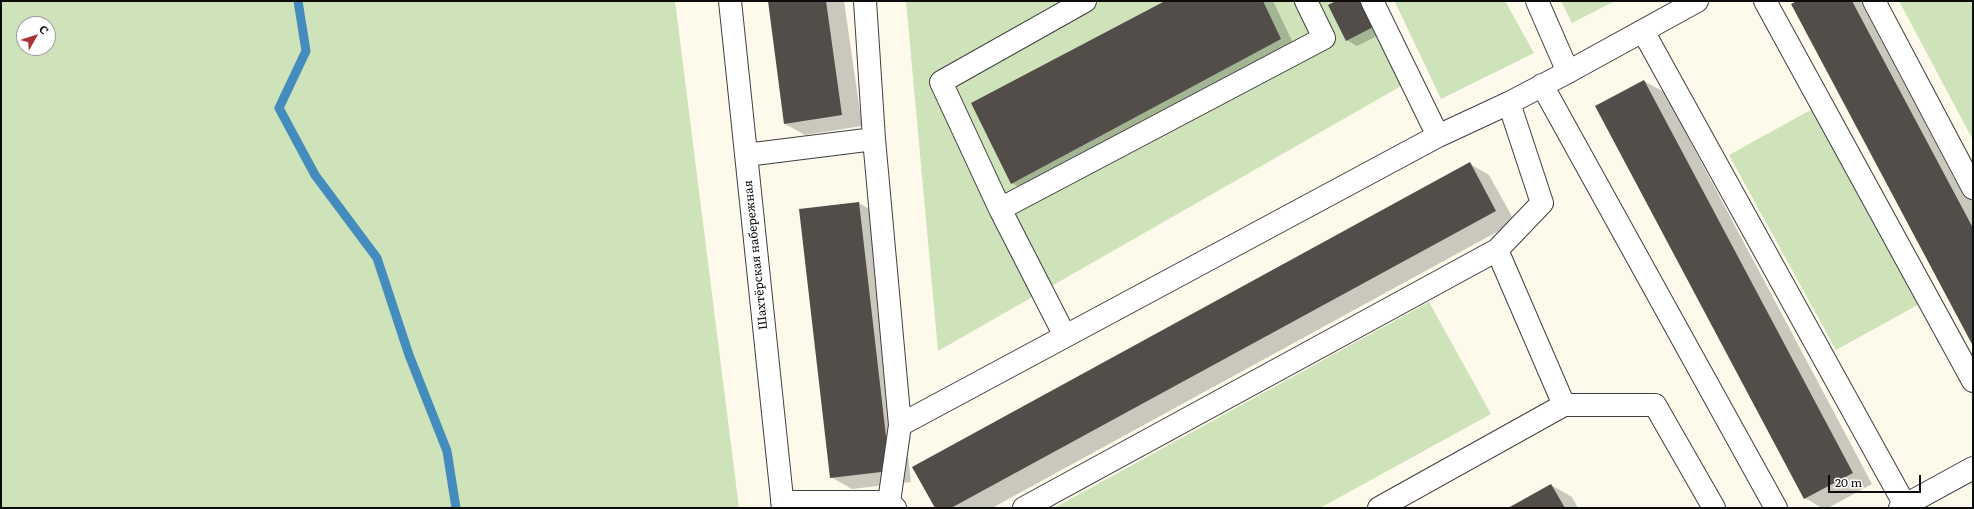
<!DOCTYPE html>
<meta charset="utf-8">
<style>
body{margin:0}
#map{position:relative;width:1974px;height:509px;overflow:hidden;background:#fdfaeb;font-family:Literata,serif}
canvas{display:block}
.frame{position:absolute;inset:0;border:2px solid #0b0b0b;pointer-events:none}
.north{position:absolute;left:16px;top:16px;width:40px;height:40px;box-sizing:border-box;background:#fff;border:1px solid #9d9d9d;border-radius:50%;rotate:51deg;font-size:11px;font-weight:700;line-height:16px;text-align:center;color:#0b0b0b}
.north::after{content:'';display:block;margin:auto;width:14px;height:18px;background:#ab3337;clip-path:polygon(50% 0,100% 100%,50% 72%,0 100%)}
.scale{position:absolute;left:1828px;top:475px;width:93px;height:18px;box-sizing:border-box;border:2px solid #0b0b0b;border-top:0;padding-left:5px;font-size:12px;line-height:14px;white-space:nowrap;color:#0b0b0b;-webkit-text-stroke:3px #fff;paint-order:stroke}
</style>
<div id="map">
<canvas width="1974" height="509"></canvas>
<div class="frame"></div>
<div class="north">С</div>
<div class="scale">20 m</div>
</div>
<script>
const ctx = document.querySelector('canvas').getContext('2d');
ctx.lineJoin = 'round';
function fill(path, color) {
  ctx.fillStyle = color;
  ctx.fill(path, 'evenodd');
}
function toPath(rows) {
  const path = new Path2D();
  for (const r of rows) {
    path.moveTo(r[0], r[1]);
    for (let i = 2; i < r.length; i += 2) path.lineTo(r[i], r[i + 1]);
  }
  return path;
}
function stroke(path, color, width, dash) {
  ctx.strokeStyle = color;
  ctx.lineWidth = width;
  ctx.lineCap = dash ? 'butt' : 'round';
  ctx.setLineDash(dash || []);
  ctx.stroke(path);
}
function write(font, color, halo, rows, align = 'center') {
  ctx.font = font + ' Literata,serif';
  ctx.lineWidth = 4;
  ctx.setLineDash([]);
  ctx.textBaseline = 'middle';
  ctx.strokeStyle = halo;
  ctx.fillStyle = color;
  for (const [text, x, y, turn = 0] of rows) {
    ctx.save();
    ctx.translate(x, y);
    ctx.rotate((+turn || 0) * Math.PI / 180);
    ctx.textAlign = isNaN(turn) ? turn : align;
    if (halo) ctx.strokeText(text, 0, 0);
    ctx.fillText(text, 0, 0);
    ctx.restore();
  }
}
const green = toPath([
 [1,1,675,1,739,508,1,508],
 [24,24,48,24,48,48,24,48],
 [906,1,1359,1,1403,85,938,351],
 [1397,1,1505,1,1534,53,1441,99,1395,2],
 [1561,1,1615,1,1572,23],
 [1899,1,1973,1,1973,140],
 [1816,107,1923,302,1836,350,1729,155],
 [1429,302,1491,414,1320,508,1054,508]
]);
const shadow = toPath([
 [769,1,844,1,862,126,805,135,785,124],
 [1167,1,1273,1,1295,47,1027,192,1012,183],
 [1338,1,1387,31,1357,46,1347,40],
 [1799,1,1866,1,1973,203,1973,344],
 [1644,81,1664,92,1872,484,1828,508,1822,508,1805,498],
 [1470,164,1489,175,1515,222,992,508,936,508],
 [859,203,880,215,911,482,852,489,831,477,800,210],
 [1551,485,1572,497,1578,508,1510,508]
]);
const stream = toPath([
 [298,1,306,51,279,108,315,175,377,258,409,355,447,451,456,508]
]);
const building = toPath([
 [768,1,826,1,842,115,784,124],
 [1165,1,1263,1,1281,39,1011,184,971,103],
 [1336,1,1364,1,1377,25,1346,41,1328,5],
 [1797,1,1852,1,1973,228,1973,346,1791,4],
 [1644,80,1853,473,1804,499,1595,106],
 [1470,162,1496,211,951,508,935,508,912,467],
 [859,202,890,471,830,478,799,209],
 [1551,484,1565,508,1508,508]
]);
const minor = toPath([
 [730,1,783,508],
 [865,1,874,139,900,425],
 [1372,1,1438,136],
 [1537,1,1568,72],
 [1765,1,1973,381],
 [1874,1,1973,188],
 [1643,31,1905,505],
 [1542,85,1776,508],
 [746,155,874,139],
 [1000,209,1324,38,1306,1],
 [1497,250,1564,405],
 [1065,336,1000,209,941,82,1085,1],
 [782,502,889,502,895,508],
 [889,502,900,425,1438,136,1509,103,1568,72,1697,1],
 [1024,508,1497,250,1542,203,1509,103],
 [1379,508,1564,405,1655,405,1714,508],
 [1900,508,1973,468]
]);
const streetNames = [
 ["Шахтёрская набережная",756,255,-96]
];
fill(green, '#cee3b9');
fill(shadow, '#0003');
stroke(stream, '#448cbe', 9);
fill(building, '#524d49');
stroke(minor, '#3e3e3e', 24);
stroke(minor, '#fff', 22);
write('12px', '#0b0b0b', '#fff', streetNames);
</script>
